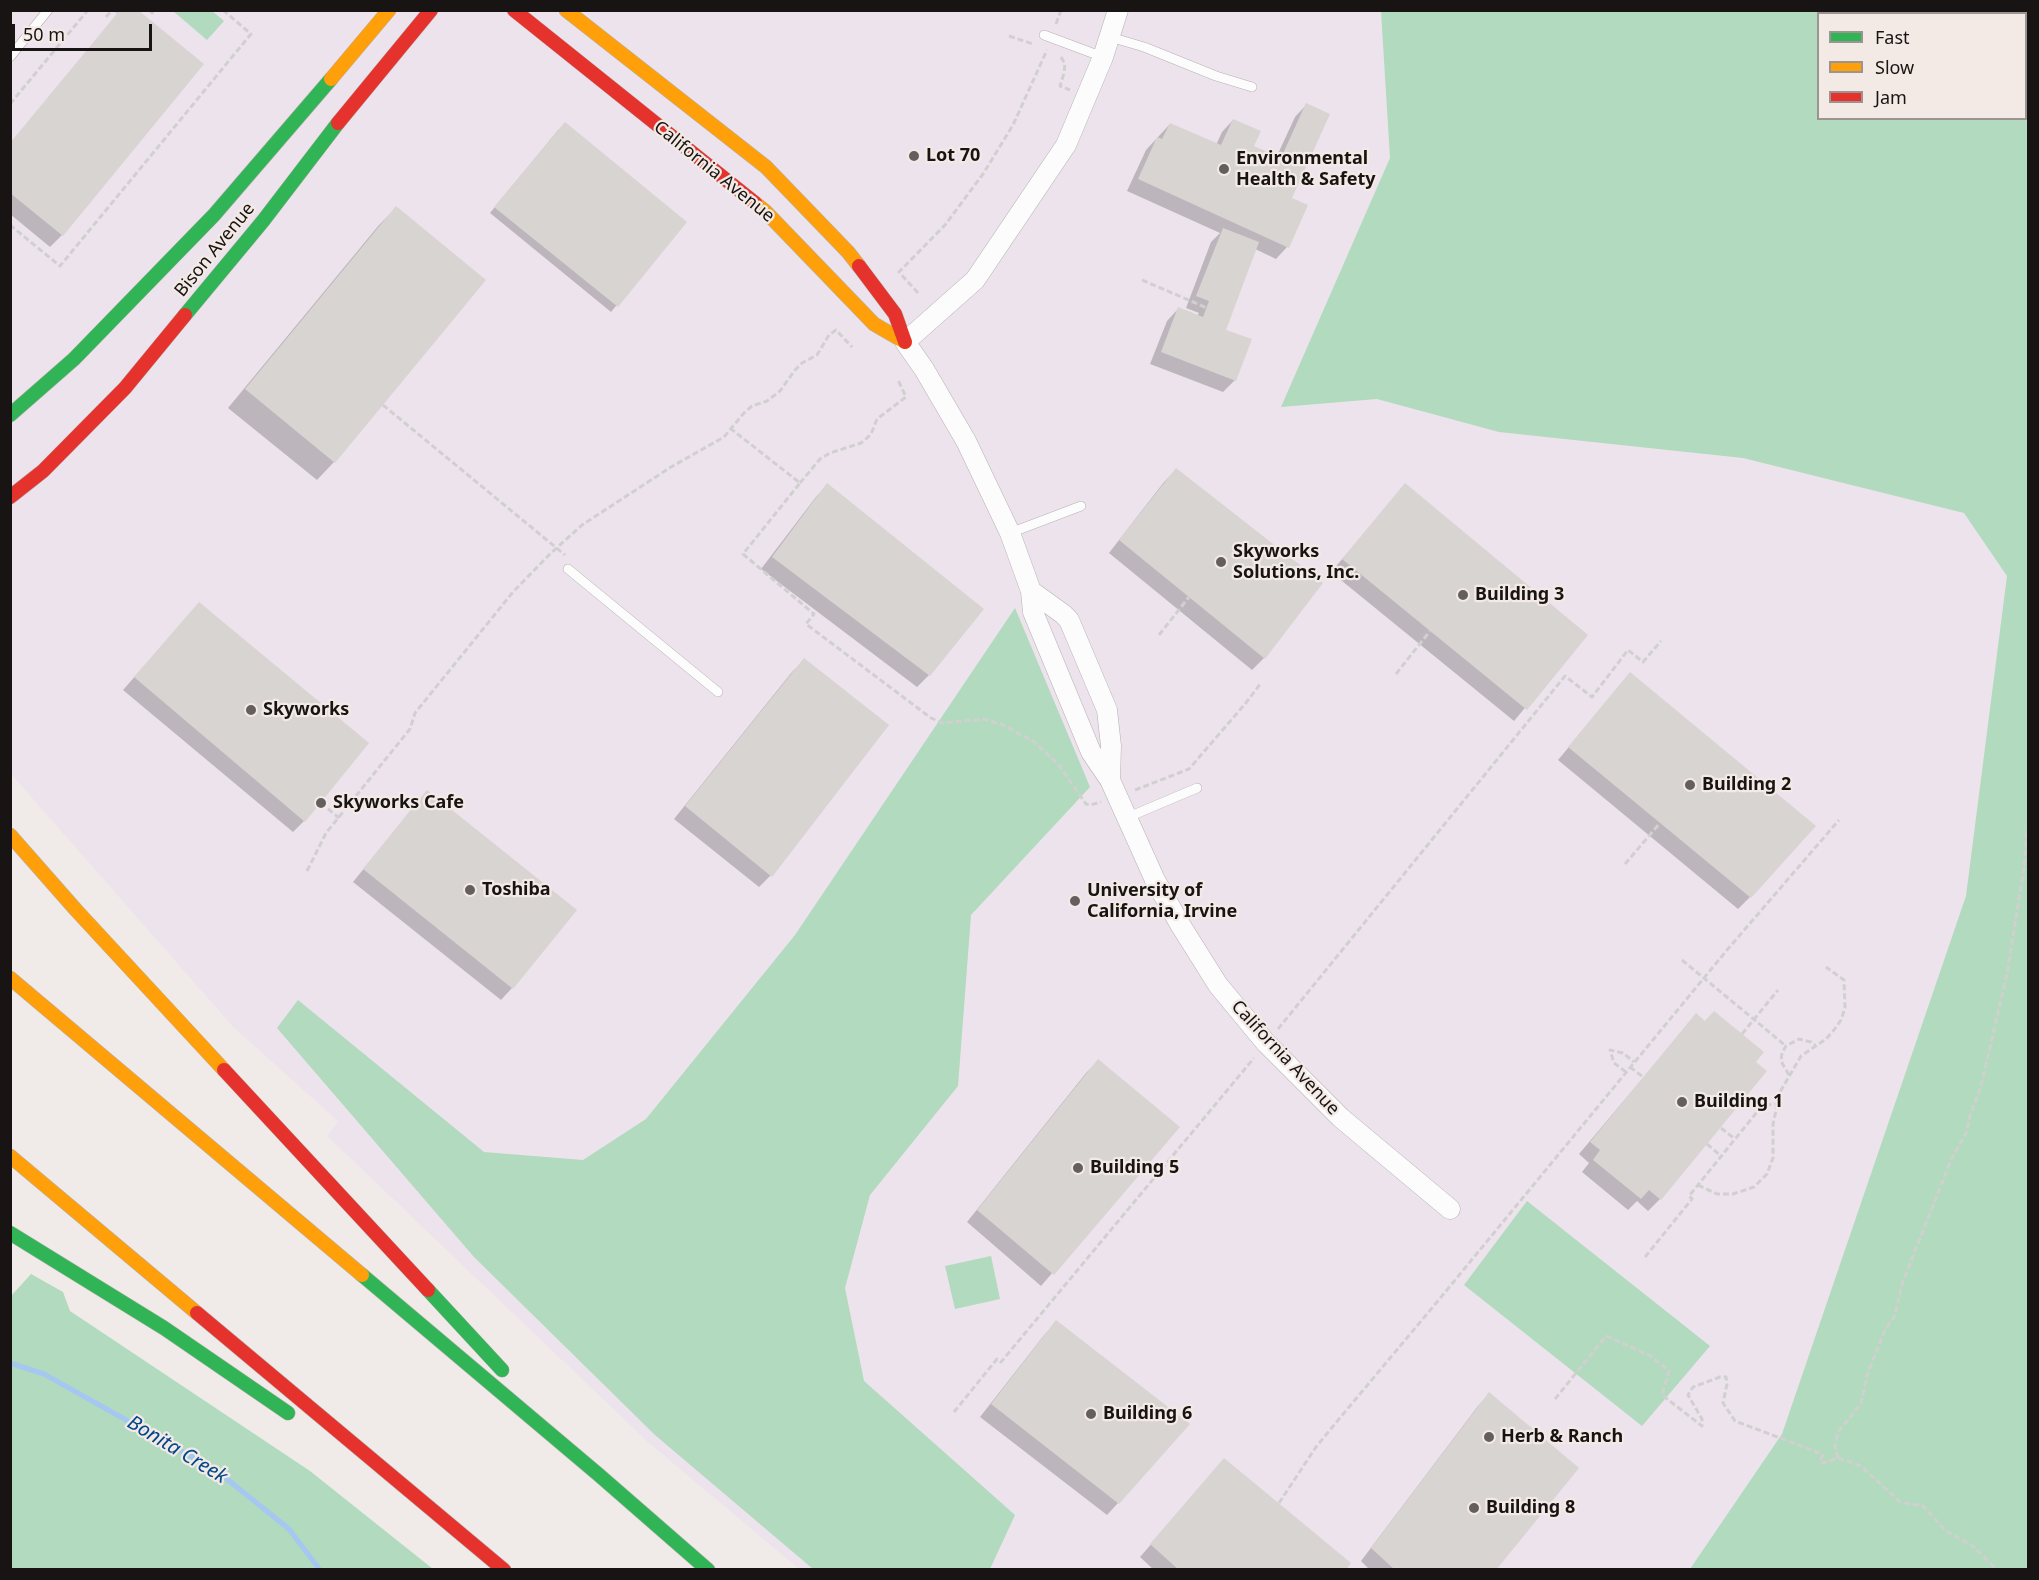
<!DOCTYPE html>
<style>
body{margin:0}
#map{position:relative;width:2039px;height:1580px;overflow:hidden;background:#f0ebe9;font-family:"Noto Sans",sans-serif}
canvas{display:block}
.frame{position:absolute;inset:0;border:12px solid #181413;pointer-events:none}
.legend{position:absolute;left:1817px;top:12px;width:210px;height:108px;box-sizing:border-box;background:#f3eae6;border:2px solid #9b9492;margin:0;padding:8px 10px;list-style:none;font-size:18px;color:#181413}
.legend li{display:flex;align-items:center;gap:12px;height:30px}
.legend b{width:30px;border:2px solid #9b9492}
.scale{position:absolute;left:12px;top:24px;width:140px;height:27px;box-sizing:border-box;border:3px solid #181413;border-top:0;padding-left:8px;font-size:18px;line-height:21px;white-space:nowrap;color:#181413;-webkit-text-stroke:4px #f3eae6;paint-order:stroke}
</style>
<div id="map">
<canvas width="2039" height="1580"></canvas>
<div class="frame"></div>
<ul class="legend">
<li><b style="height:8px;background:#30b455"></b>Fast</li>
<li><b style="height:8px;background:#ff9f0a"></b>Slow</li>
<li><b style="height:8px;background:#e5322d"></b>Jam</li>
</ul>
<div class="scale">50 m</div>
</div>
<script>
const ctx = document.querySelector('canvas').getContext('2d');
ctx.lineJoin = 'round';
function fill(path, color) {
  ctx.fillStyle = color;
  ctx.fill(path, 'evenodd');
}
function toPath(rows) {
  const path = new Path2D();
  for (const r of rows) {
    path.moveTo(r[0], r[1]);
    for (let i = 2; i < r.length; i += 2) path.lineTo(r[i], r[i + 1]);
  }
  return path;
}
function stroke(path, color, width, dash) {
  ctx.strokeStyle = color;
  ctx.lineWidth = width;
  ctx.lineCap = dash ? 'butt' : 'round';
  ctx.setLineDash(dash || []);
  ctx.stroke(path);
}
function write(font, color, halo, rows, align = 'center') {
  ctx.font = font + ' "Noto Sans",sans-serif';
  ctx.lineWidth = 4.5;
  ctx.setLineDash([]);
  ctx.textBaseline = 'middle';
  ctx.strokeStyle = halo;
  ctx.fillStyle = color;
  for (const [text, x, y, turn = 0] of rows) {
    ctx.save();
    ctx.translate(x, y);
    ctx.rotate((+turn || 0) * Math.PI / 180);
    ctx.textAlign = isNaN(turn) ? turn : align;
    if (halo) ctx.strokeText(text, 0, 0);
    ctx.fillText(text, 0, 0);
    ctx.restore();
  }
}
const education = toPath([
 [10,11,2028,11,2028,1569,799,1569,650,1444,327,1136,338,1121,234,1028,11,774],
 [1818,14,2026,14,2026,118,1818,118]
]);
const green = toPath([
 [173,11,212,11,224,21,207,40],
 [1381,11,2028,11,2028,1569,1690,1569,1782,1434,1966,896,2007,576,1964,513,1743,458,1499,432,1377,399,1281,407,1390,158],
 [1818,14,2026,14,2026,118,1818,118],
 [1015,608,1090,787,971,915,958,1086,870,1195,845,1288,864,1381,1015,1515,990,1569,813,1569,655,1435,474,1257,277,1028,298,1000,484,1152,583,1160,646,1119,795,935],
 [1527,1201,1710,1346,1642,1426,1464,1285],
 [991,1256,1000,1299,955,1309,945,1266],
 [31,1274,63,1292,70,1311,310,1471,433,1569,11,1569,11,1296]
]);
const shadow = toPath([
 [1306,105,1290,198,1287,247,1276,259,1255,249,1224,330,1235,380,1223,392,1150,364,1167,321,1178,309,1197,316,1199,313,1186,308,1211,242,1220,233,1127,191,1146,150,1170,124,1216,145,1222,132,1233,120,1252,147,1276,158,1295,117],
 [559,129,685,222,611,312,490,213],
 [10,143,62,235,50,247,10,214],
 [396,208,334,462,317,480,228,408,379,225],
 [1176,470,1264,658,1252,670,1109,553,1164,482],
 [827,485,929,675,917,687,761,569,816,497],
 [1406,485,1586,635,1514,721,1331,572],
 [188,616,304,821,293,832,123,690],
 [804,660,887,726,770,876,759,887,674,819,792,672],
 [1630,674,1750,897,1738,909,1558,760],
 [427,792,575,911,512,988,501,1000,353,882,416,804],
 [1696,1015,1765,1071,1660,1199,1648,1211,1637,1201,1628,1210,1582,1172,1589,1163,1579,1154],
 [1098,1061,1178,1127,1041,1286,967,1222,1086,1073],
 [1057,1322,1118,1503,1107,1515,980,1417,1045,1334],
 [1489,1394,1494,1570,1370,1570,1361,1561,1478,1406],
 [1224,1460,1344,1570,1154,1570,1140,1557]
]);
const stream = toPath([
 [10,1363,44,1374,217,1471,289,1529,320,1570]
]);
const building = toPath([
 [120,10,138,10,204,64,63,236,10,193,10,143],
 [1306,103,1330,114,1292,198,1308,205,1289,248,1138,179,1157,137,1162,139,1170,123,1221,145,1233,119,1261,131,1254,146,1281,158],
 [565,122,687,222,618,307,494,207],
 [396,206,486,280,335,463,245,389],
 [1223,228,1259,242,1226,330,1252,339,1236,381,1161,352,1178,307,1203,317,1209,301,1196,296],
 [1176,468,1323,583,1265,659,1119,540],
 [827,483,984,609,930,676,772,557],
 [1405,483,1588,635,1527,710,1342,559],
 [199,602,369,743,305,822,134,677],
 [804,658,889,725,772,877,685,806],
 [1630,672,1816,826,1751,898,1568,747],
 [427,790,577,910,513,989,363,869],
 [1714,1011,1764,1052,1756,1062,1767,1071,1661,1200,1649,1190,1641,1199,1593,1160,1600,1150,1590,1142,1696,1013,1705,1021],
 [1098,1059,1180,1127,1054,1275,977,1210],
 [1056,1320,1190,1424,1119,1504,991,1404],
 [1489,1392,1579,1468,1496,1570,1395,1570,1371,1548],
 [1224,1458,1351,1563,1346,1570,1179,1570,1150,1544]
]);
const path = toPath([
 [115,10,118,13],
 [149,10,152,13,154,10],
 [106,17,112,10],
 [1056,24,1061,10],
 [1009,36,1033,44],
 [1061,57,1065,64,1064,73,1060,86,1070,90],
 [10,104,88,10],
 [10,225,60,266,251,34,223,10],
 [1142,280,1207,308],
 [918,293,899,272,945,225,983,174,1013,125,1047,50],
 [383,405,565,555],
 [730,428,800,483,743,554,814,614,806,624,931,718,942,723,984,719,1003,725,1033,741,1059,765,1086,804,1090,805,1101,802],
 [800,483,820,459,830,453,861,443,867,438,871,434,877,419,906,397,898,380],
 [1159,635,1189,597],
 [1396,674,1430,631],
 [1135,790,1189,769,1245,704,1261,683],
 [321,803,339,818],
 [1625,864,1660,823],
 [307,871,326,833,410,729,415,713,513,592,550,554,582,525,671,467,724,437,744,413,752,406,767,401,780,391,795,370,802,363,817,355,829,335,836,330,852,347],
 [1682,960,1786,1046],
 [1278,1029,1565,676,1592,697,1628,650,1643,662,1661,641],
 [1742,1034,1778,990],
 [1630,1067,1643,1077],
 [1626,1072,1614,1063,1610,1050,1623,1053,1634,1062],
 [1789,1075,1781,1061,1782,1053,1786,1046,1799,1039,1811,1042,1815,1045],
 [1721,1128,1735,1139],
 [1707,1144,1721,1156],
 [1698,1185,1717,1194,1733,1194,1754,1187,1767,1174,1773,1158,1773,1124,1780,1092,1801,1056,1826,1039,1834,1030,1841,1020,1845,1008,1844,980,1826,967],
 [1645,1257,1692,1199,1689,1196,1757,1112,1765,1105,1776,1104],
 [1555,1399,1606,1336,1651,1356,1669,1371,1662,1395,1702,1426,1702,1419,1688,1395,1693,1387,1720,1377,1726,1377,1727,1384,1723,1403,1735,1421,1812,1450,1823,1455,1820,1460,1823,1463,1838,1458,1861,1466,1900,1502,1923,1506,1946,1531,1973,1546,1997,1570],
 [954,1412,997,1359,1001,1362,1254,1058],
 [1838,1458,1835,1447,1838,1432,1861,1404,1867,1375,1885,1330,1895,1315,1902,1284,1951,1160,1966,1133,1970,1116,1981,1086,2007,974,2024,868,2028,821],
 [1279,1503,1316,1447,1339,1419,1437,1302,1727,950,1839,820]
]);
const lane = toPath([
 [1044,35,1103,57],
 [1110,37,1144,47,1216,76,1252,87],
 [10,57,48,10],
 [1010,533,1081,506],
 [568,569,718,692],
 [1126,818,1197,788]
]);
const street = toPath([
 [1118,10,1103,57,1066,145,975,280,905,342,924,369,966,441,1010,533,1031,591,1033,612,1091,752,1110,780,1155,880,1181,926,1218,985,1266,1043,1341,1118,1450,1209],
 [1031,591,1063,614,1069,620,1107,710,1111,746,1110,780]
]);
const fast = toPath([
 [185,315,263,221,338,123],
 [10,415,74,359,214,215,331,79],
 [10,1233,164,1328,288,1413],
 [362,1275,599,1475,708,1570],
 [428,1290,502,1370]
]);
const slow = toPath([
 [566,10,766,167,848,252,859,266],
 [331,79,389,10],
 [755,203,765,211,874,324,905,342],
 [10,835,76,910,224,1070],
 [10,978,362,1275],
 [10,1156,197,1313]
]);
const jam = toPath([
 [514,10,755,203],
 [338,123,431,10],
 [859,266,895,314,905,342],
 [10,497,43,471,125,388,185,315],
 [224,1070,428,1290],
 [197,1313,504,1570]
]);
const markers = [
 [914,156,6,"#645f5e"],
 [1224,169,6,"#645f5e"],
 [1221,562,6,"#645f5e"],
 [1463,595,6,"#645f5e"],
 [251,710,6,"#645f5e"],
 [1690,785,6,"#645f5e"],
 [321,803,6,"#645f5e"],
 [470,890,6,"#645f5e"],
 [1075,901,6,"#645f5e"],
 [1682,1102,6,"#645f5e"],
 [1078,1168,6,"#645f5e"],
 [1091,1414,6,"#645f5e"],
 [1489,1437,6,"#645f5e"],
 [1474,1508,6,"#645f5e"]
];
const poiNames = [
 ["Lot 70",926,156],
 ["Environmental",1236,159],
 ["Health & Safety",1236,180],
 ["Skyworks",1233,552],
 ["Solutions, Inc.",1233,573],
 ["Building 3",1475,595],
 ["Skyworks",263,710],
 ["Building 2",1702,785],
 ["Skyworks Cafe",333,803],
 ["Toshiba",482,890],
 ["University of",1087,891],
 ["California, Irvine",1087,912],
 ["Building 1",1694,1102],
 ["Building 5",1090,1168],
 ["Building 6",1103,1414],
 ["Herb & Ranch",1501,1437],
 ["Building 8",1486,1508]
];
const streetNames = [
 ["California Avenue",714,172,39],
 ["Bison Avenue",215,250,-51],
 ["California Avenue",1285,1058,47]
];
const waterNames = [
 ["Bonita Creek",177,1450,31]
];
fill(education, '#ede3ec');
fill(green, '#b1dabe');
fill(shadow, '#0003');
stroke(stream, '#a5c7f1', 5);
fill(building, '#d8d4d2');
stroke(lane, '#b5b1b0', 10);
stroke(street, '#b5b1b0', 21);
stroke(fast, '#b5b1b0', 15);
stroke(slow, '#b5b1b0', 15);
stroke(jam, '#b5b1b0', 15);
stroke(path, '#d1d0d0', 3, [6, 3]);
stroke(lane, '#fdfcfc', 9);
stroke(street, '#fdfcfc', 20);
stroke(fast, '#30b455', 14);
stroke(slow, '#ff9f0a', 14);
stroke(jam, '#e5322d', 14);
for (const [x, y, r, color] of markers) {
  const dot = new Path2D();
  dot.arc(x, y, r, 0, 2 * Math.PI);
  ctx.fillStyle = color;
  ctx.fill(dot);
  stroke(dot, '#f3eae6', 2);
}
write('bold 18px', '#181413', '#f3eae6', poiNames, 'left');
write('18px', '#181413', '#f3eae6', streetNames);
write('italic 20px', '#01478a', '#f3eae6', waterNames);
</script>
